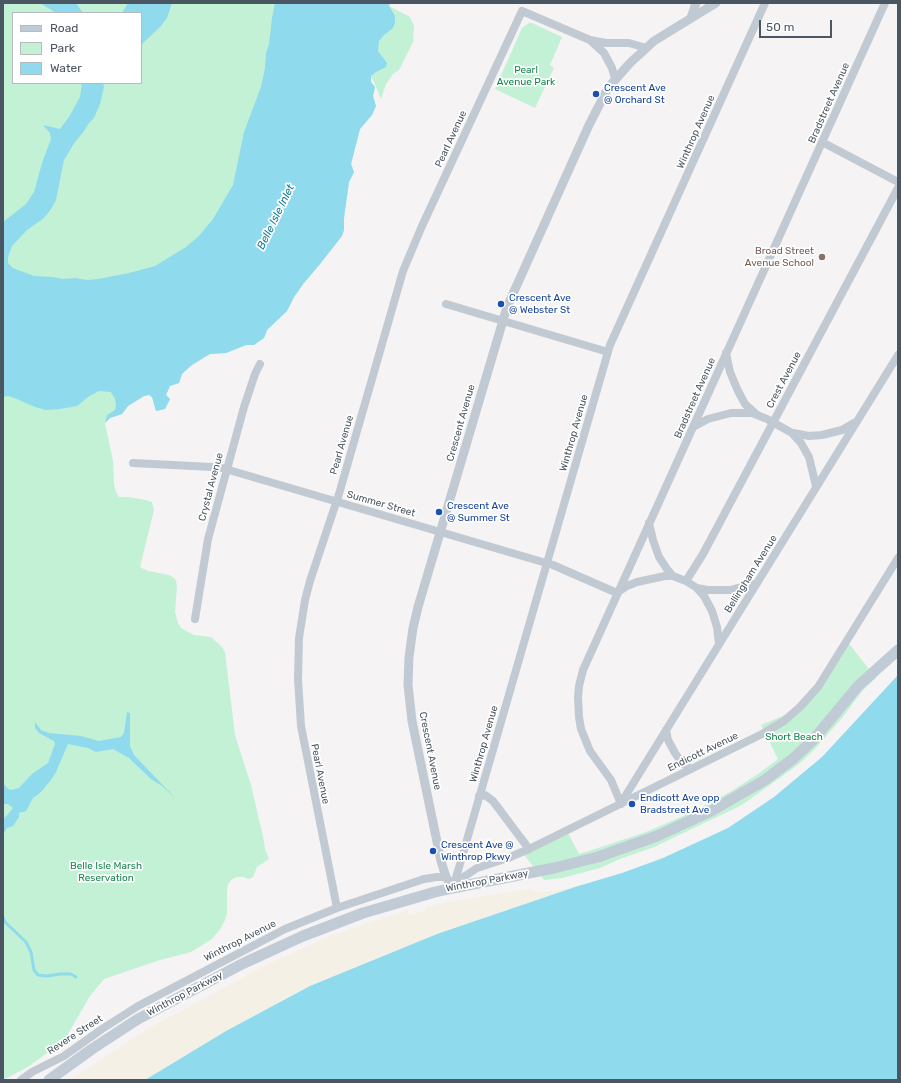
<!DOCTYPE html>
<style>
body{margin:0}
#map{position:relative;width:901px;height:1083px;overflow:hidden;background:#f5f3f3;font-family:Rubik,sans-serif}
canvas{display:block}
.frame{position:absolute;inset:0;border:4px solid #4a5661;pointer-events:none}
.legend{position:absolute;left:12px;top:12px;width:130px;height:72px;box-sizing:border-box;background:#fff;border:1px solid #b7bbc0;margin:0;padding:5px 7px;list-style:none;font-size:12px;color:#4a5661}
.legend li{display:flex;align-items:center;gap:8px;height:20px}
.legend b{width:20px;border:1px solid #b7bbc0}
.scale{position:absolute;left:759px;top:20px;width:73px;height:18px;box-sizing:border-box;border:2px solid #4a5661;border-top:0;padding-left:5px;font-size:12px;line-height:14px;white-space:nowrap;color:#4a5661;-webkit-text-stroke:3px #fff;paint-order:stroke}
</style>
<div id="map">
<canvas width="901" height="1083"></canvas>
<div class="frame"></div>
<ul class="legend">
<li><b style="height:5px;background:#c1cbd6"></b>Road</li>
<li><b style="height:11px;background:#c3f1d5"></b>Park</li>
<li><b style="height:11px;background:#90daee"></b>Water</li>
</ul>
<div class="scale">50 m</div>
</div>
<script>
const ctx = document.querySelector('canvas').getContext('2d');
ctx.lineJoin = 'round';
function fill(path, color) {
  ctx.fillStyle = color;
  ctx.fill(path, 'evenodd');
}
function toPath(rows) {
  const path = new Path2D();
  for (const r of rows) {
    path.moveTo(r[0], r[1]);
    for (let i = 2; i < r.length; i += 2) path.lineTo(r[i], r[i + 1]);
  }
  return path;
}
function stroke(path, color, width, dash) {
  ctx.strokeStyle = color;
  ctx.lineWidth = width;
  ctx.lineCap = dash ? 'butt' : 'round';
  ctx.setLineDash(dash || []);
  ctx.stroke(path);
}
function write(font, color, halo, rows, align = 'center') {
  ctx.font = font + ' Rubik,sans-serif';
  ctx.lineWidth = 3.5;
  ctx.setLineDash([]);
  ctx.textBaseline = 'middle';
  ctx.strokeStyle = halo;
  ctx.fillStyle = color;
  for (const [text, x, y, turn = 0] of rows) {
    ctx.save();
    ctx.translate(x, y);
    ctx.rotate((+turn || 0) * Math.PI / 180);
    ctx.textAlign = isNaN(turn) ? turn : align;
    if (halo) ctx.strokeText(text, 0, 0);
    ctx.fillText(text, 0, 0);
    ctx.restore();
  }
}
const green = toPath([
 [3,3,390,3,389,6,410,17,414,26,413,42,399,70,393,74,386,84,381,99,374,82,371,77,371,82,375,87,373,96,376,106,372,115,360,129,351,164,354,172,349,182,344,218,344,230,342,236,320,264,304,283,294,297,287,311,267,330,264,338,254,345,246,345,226,353,210,354,202,358,186,369,182,374,179,383,170,386,166,395,170,399,165,409,156,411,152,397,149,395,144,396,128,406,122,414,110,418,105,423,113,461,114,484,116,492,119,497,129,497,146,500,152,502,154,510,140,567,148,571,169,575,174,578,176,581,177,587,175,612,178,623,181,628,194,635,211,637,222,647,225,652,235,735,251,785,264,841,265,849,269,859,257,867,253,877,249,879,243,877,237,877,232,879,228,884,227,892,227,913,225,920,221,928,212,939,191,952,160,960,104,979,90,996,64,1041,26,1068,3,1080],
 [13,13,141,13,141,83,13,83],
 [529,23,532,23,562,37,550,65,554,68,535,108,495,89,522,28],
 [847,641,876,678,863,690,842,718,814,750,799,764,742,805,654,847,620,859,600,868,562,878,544,880,521,851,567,831,579,854,592,850,646,832,690,813,730,792,758,774,778,759,761,725,790,713,806,699]
]);
const sand = toPath([
 [575,887,437,934,310,986,226,1031,145,1080,71,1080,151,1027,268,964,335,934,408,910,409,915,426,911,426,907,448,902,530,889,536,892,544,892]
]);
const water = toPath([
 [40,3,76,3,83,13,56,13],
 [128,3,172,3,167,18,161,26,141,45,141,13,122,13],
 [275,3,390,3,389,6,395,16,395,22,393,28,384,35,379,41,378,51,387,63,386,67,376,72,371,76,371,82,375,87,373,96,376,106,372,115,360,129,351,164,354,172,349,182,344,218,344,230,342,236,320,264,304,283,294,297,287,311,267,330,264,338,254,345,246,345,226,353,210,354,192,365,182,374,179,383,170,386,166,395,170,399,165,409,156,411,152,397,149,395,144,396,128,406,122,414,110,418,105,423,107,415,115,410,116,406,115,399,111,392,99,391,88,397,77,406,60,409,46,410,35,407,17,399,8,396,3,397,3,222,26,204,34,192,42,163,51,139,50,133,43,125,60,129,69,117,80,97,82,83,103,83,104,87,100,104,94,118,89,123,84,131,75,142,64,160,56,200,51,209,44,218,27,230,12,246,8,257,8,263,13,268,34,276,53,277,63,279,75,278,87,280,98,279,129,273,155,266,186,247,199,236,213,219,233,185,244,132,261,87,265,68,266,53,269,44,272,18],
 [898,675,898,1080,145,1080,226,1031,310,986,437,934,575,887,622,873,663,858,728,828,774,797,822,757],
 [127,712,130,713,130,746,134,755,176,799,162,786,151,779,129,758,113,749,96,752,88,748,68,744,56,772,51,780,41,792,33,798,26,811,19,813,19,817,13,826,7,828,3,834,3,820,13,808,8,804,3,804,3,783,8,789,11,790,19,788,32,774,48,763,55,744,54,741,39,733,35,728,35,722,41,730,49,733,81,736,99,741,121,737,124,733]
]);
const stream = toPath([
 [3,917,5,922,26,942,31,952,34,970,38,975,47,976,60,974,71,974,76,977]
]);
const minor = toPath([
 [591,41,604,53,612,68,615,79],
 [822,142,898,182],
 [446,304,608,352],
 [726,353,730,372,738,391,745,404,756,414],
 [693,427,708,419,731,413,752,413,767,419,792,433,801,443,809,457,816,486],
 [793,433,809,436,822,435,842,430,854,423],
 [133,463,212,467,222,468,553,565,617,593],
 [649,523,653,540,659,557,667,569,673,576],
 [686,581,703,554,898,188],
 [697,588,704,596,712,611,717,627,719,644],
 [618,592,627,586,637,582,665,576,673,576,686,581,697,588,708,590,730,590,757,583],
 [195,619,208,539,244,407,255,374,260,364],
 [666,730,668,740,675,753,682,763,691,769],
 [479,796,485,795,493,801,529,849],
 [621,803,898,355],
 [621,804,611,780,590,751,581,729,579,717,578,698,579,686,583,670,885,3],
 [453,887,462,878,477,868,508,858,529,849,762,734,784,721,800,707,818,687,898,558],
 [453,888,610,345,765,3],
 [337,908,301,726,298,679,299,638,305,600,310,581,339,494,403,271,422,226,522,11,590,40,606,43,629,43,646,48],
 [21,1080,32,1072,64,1056,102,1029,138,1006,285,929,337,908,424,879,437,877,446,877]
]);
const tertiary = toPath([
 [691,18,696,3],
 [453,888,446,877,441,861,412,721,408,685,409,657,413,628,418,607,507,307,589,125,608,88,630,63,654,41,716,3]
]);
const secondary = toPath([
 [49,1080,92,1049,138,1019,242,964,303,936,363,913,435,892,453,888,554,868,598,857,657,836,711,811,765,780,794,758,814,739,858,686,898,650]
]);
const markers = [
 [596,94,4,"#1a4fb4"],
 [822,257,4,"#8d6e63"],
 [501,304,4,"#1a4fb4"],
 [439,512,4,"#1a4fb4"],
 [632,804,4,"#1a4fb4"],
 [433,851,4,"#1a4fb4"]
];
const parkNames = [
 ["Pearl",526,70],
 ["Avenue Park",526,82],
 ["Short Beach",794,737],
 ["Belle Isle Marsh",106,866],
 ["Reservation",106,878]
];
const transitNames = [
 ["Crescent Ave",604,88],
 ["@ Orchard St",604,100],
 ["Crescent Ave",509,298],
 ["@ Webster St",509,310],
 ["Crescent Ave",447,506],
 ["@ Summer St",447,518],
 ["Endicott Ave opp",640,798],
 ["Bradstreet Ave",640,810],
 ["Crescent Ave @",441,845],
 ["Winthrop Pkwy",441,857]
];
const streetNames = [
 ["Bradstreet Avenue",829,103,-66],
 ["Winthrop Avenue",696,132,-66],
 ["Pearl Avenue",451,139,-65],
 ["Crest Avenue",784,380,-62],
 ["Bradstreet Avenue",695,398,-66],
 ["Crescent Avenue",461,423,-74],
 ["Winthrop Avenue",574,433,-74],
 ["Pearl Avenue",342,445,-74],
 ["Crystal Avenue",211,487,-75],
 ["Summer Street",381,504,16],
 ["Bellingham Avenue",751,574,-58],
 ["Winthrop Avenue",484,744,-74],
 ["Crescent Avenue",430,751,79],
 ["Endicott Avenue",703,752,-26],
 ["Pearl Avenue",320,774,79],
 ["Winthrop Parkway",487,881,-11],
 ["Winthrop Avenue",240,941,-27],
 ["Winthrop Parkway",185,994,-28],
 ["Revere Street",75,1035,-33]
];
const educationNames = [
 ["Broad Street",814,251],
 ["Avenue School",814,263]
];
const waterNames = [
 ["Belle Isle Inlet",276,217,-64]
];
fill(green, '#c3f1d5');
fill(sand, '#f5f0e5');
fill(water, '#90daee');
stroke(stream, '#90daee', 3);
stroke(minor, '#c1cad2', 8);
stroke(tertiary, '#c1cad2', 9);
stroke(secondary, '#c1cbd6', 11);
for (const [x, y, r, color] of markers) {
  const dot = new Path2D();
  dot.arc(x, y, r, 0, 2 * Math.PI);
  ctx.fillStyle = color;
  ctx.fill(dot);
  stroke(dot, '#fff', 1.5);
}
write('10px', '#17864f', '#fff', parkNames);
write('10px', '#164399', '#fff', transitNames, 'left');
write('10px', '#4a5661', '#fff', streetNames);
write('10px', '#785e54', '#fff', educationNames, 'right');
write('italic 11px', '#0c7c9b', '#fff', waterNames);
</script>
